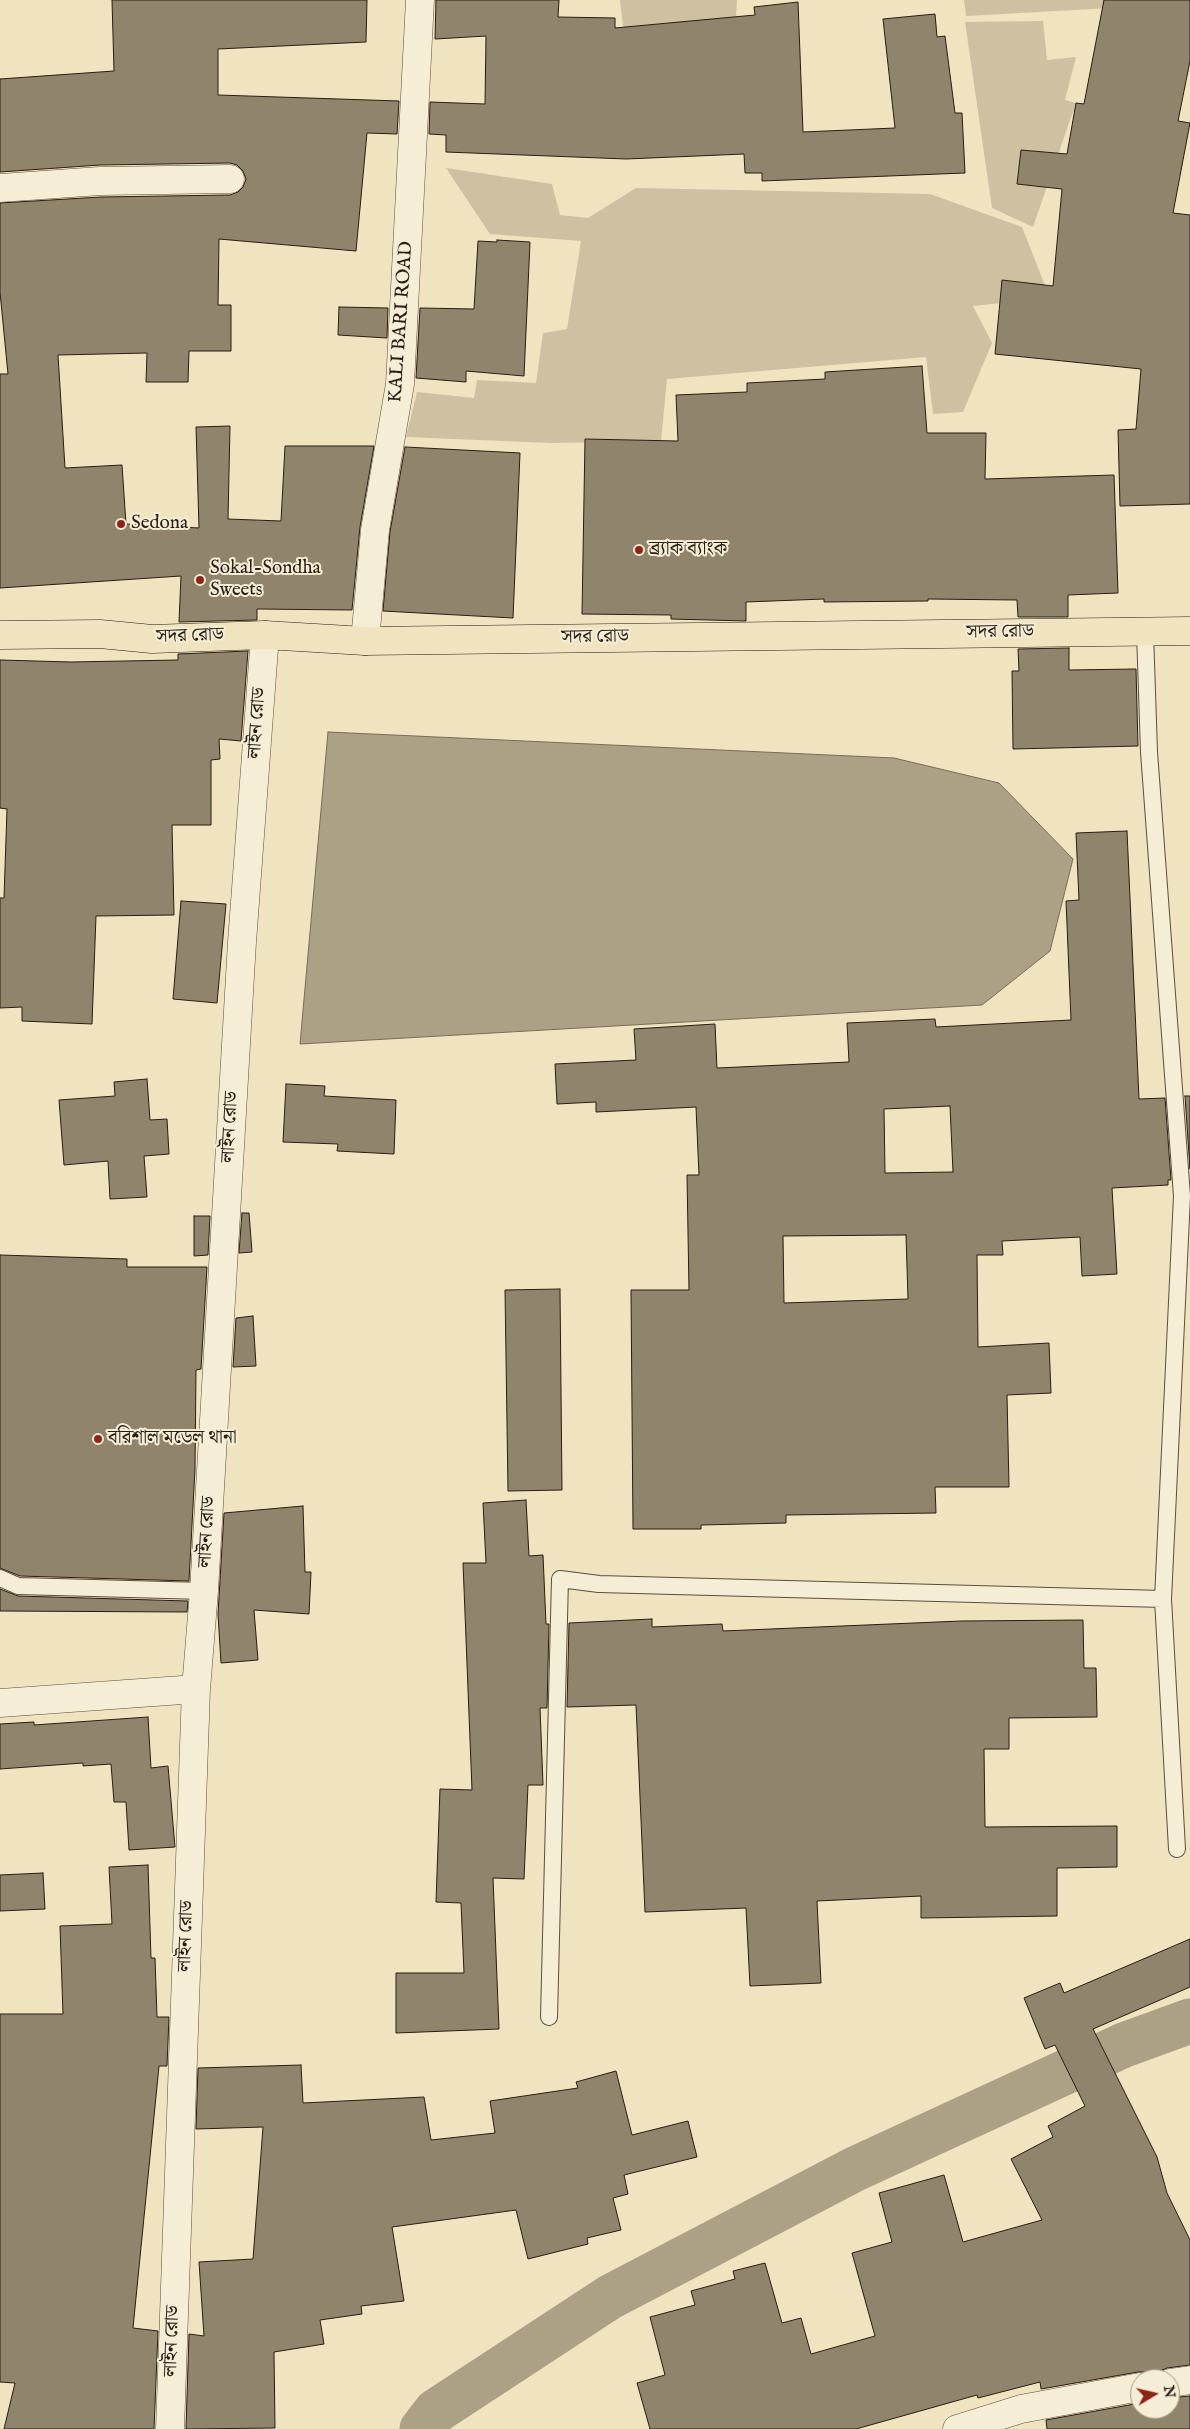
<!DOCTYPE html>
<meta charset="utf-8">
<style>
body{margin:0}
#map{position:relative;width:1190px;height:2429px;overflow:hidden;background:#f0e3c0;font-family:"IM FELL English",serif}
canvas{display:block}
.north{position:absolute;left:1130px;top:2369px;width:50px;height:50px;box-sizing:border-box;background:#f5edd6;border:1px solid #a39a88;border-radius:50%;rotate:81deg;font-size:14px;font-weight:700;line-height:20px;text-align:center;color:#291d12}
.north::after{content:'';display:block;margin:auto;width:18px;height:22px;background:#8f2418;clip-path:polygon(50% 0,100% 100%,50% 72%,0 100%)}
</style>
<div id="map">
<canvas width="1190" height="2429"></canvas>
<div class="north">N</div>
</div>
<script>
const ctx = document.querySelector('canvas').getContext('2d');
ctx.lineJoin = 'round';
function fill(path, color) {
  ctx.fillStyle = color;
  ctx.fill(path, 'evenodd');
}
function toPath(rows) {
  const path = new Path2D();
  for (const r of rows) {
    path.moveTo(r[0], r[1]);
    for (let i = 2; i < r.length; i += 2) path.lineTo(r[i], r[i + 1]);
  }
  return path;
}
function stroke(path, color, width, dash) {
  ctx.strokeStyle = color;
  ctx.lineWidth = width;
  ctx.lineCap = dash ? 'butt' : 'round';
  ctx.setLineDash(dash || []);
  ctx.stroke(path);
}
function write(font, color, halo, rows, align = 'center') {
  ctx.font = font + ' "IM FELL English","Noto Serif Bengali",serif';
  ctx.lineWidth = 4;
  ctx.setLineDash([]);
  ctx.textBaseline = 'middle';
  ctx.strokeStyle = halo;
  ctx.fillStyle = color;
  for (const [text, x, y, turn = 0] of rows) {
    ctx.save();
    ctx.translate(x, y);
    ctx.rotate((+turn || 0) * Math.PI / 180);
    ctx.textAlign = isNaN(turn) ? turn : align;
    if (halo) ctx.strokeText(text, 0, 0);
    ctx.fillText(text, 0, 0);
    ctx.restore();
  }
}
const green = toPath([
 [620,0,737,0,734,58,627,59],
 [964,0,1146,0,1147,6,966,16],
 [1043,21,1047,60,1076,57,1065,100,1076,103,1033,227,992,208,965,22],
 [446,168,552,184,560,215,588,218,636,188,930,194,1022,227,1050,298,973,306,992,343,963,412,933,414,926,357,667,379,661,441,551,443,406,437,417,392,474,398,477,380,536,383,543,333,567,329,581,241,490,234]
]);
const water = toPath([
 [328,732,894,758,999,783,1073,859,1050,951,982,1005,300,1044,328,732]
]);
const canal = toPath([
 [422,2429,436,2411,610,2297,855,2169,1124,2045,1190,2021]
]);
const building = toPath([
 [112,0,367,0,366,42,218,49,218,95,399,101,397,134,367,133,356,251,219,239,218,305,231,305,231,351,189,351,188,382,146,382,147,353,58,355,65,468,122,465,126,524,199,528,196,427,230,426,228,519,281,521,285,446,374,446,360,527,352,610,257,609,257,620,179,622,181,576,0,588,0,374,8,374,0,292,0,203,101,197,230,195,238,192,243,187,246,179,243,171,237,165,230,163,100,165,0,172,0,79,114,71,112,0],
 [436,0,559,0,558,17,615,18,615,28,755,15,754,7,798,2,803,132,895,128,883,19,935,14,937,37,945,36,955,113,962,113,965,173,762,181,762,173,745,173,744,154,626,159,446,152,446,135,429,134,430,102,485,104,486,36,435,39,436,0],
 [1104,0,1190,0,1190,61,1178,121,1190,123,1173,213,1190,215,1190,504,1120,506,1118,430,1136,429,1141,369,995,354,1002,280,1053,286,1062,189,1017,184,1021,150,1067,154,1076,103,1084,104,1104,0],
 [497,240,530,242,524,376,466,371,466,382,416,378,420,308,474,309,478,241,497,242,497,240],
 [339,307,388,308,387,338,338,335,339,307],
 [922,366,927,433,986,433,985,479,1114,475,1118,593,1068,595,1068,617,1018,617,1017,600,928,599,928,601,824,602,824,599,746,602,746,621,671,619,671,615,582,614,585,439,678,441,676,395,747,392,747,383,825,379,825,372,922,366],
 [405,447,520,453,513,618,383,611,390,532,405,447],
 [1069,648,1069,670,1136,669,1138,746,1013,749,1012,671,1019,671,1018,649,1069,648],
 [248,651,241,741,219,739,220,759,211,760,211,825,172,825,174,915,96,916,92,1024,22,1021,22,1007,0,1008,0,898,4,898,7,809,0,808,0,660,71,662,178,660,178,654,248,651],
 [1127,831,1139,1099,1165,1098,1171,1180,1168,1180,1168,1185,1112,1188,1117,1274,1082,1276,1080,1237,1002,1241,1003,1255,977,1255,978,1347,1049,1343,1051,1393,1007,1395,1009,1487,935,1487,936,1513,786,1515,786,1523,701,1525,701,1529,633,1529,631,1290,689,1290,687,1175,699,1175,696,1107,596,1112,596,1102,557,1104,555,1064,636,1060,634,1029,715,1024,717,1068,849,1062,847,1023,935,1019,936,1027,1071,1020,1066,901,1079,900,1076,833,1127,831],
 [950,1106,953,1172,885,1173,884,1109,950,1106],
 [906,1235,908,1299,784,1303,783,1236,906,1235],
 [181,901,226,904,217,1003,173,999,181,901],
 [147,1079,150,1120,167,1119,169,1154,144,1156,147,1197,110,1199,108,1161,64,1165,59,1100,115,1096,114,1082,147,1079],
 [286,1084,325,1086,324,1096,396,1100,394,1154,337,1151,338,1144,283,1142,286,1084],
 [1185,1096,1190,1096,1190,1169,1185,1096],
 [242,1213,249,1213,252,1252,239,1253,242,1213],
 [194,1216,210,1216,208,1255,194,1256,194,1216],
 [0,1255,127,1259,127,1267,207,1267,201,1369,196,1370,195,1469,189,1581,20,1576,0,1568,0,1255],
 [560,1289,562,1490,508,1491,505,1290,560,1289],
 [253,1316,256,1366,233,1367,236,1318,253,1316],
 [526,1500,529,1556,543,1555,546,1624,549,1624,547,1708,540,1708,543,1785,528,1785,524,1879,493,1878,499,2029,396,2033,396,1973,464,1973,461,1903,436,1902,440,1789,472,1790,463,1563,486,1563,483,1503,526,1500],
 [303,1506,305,1572,311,1572,309,1614,254,1610,258,1660,221,1663,218,1614,224,1513,303,1506],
 [0,1589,18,1596,188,1601,187,1612,0,1611,0,1589],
 [652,1619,652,1627,722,1624,723,1631,961,1621,1083,1620,1084,1668,1096,1668,1097,1717,1009,1718,1009,1749,984,1749,985,1827,1117,1826,1117,1867,1057,1868,1057,1916,921,1918,921,1896,817,1901,821,1983,750,1986,746,1908,645,1912,636,1705,567,1707,569,1623,652,1619],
 [148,1717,151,1768,168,1766,175,1847,129,1850,126,1802,114,1802,111,1764,83,1766,83,1763,0,1769,0,1724,34,1722,34,1725,148,1717],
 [148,1865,151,1958,155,1958,157,2017,169,2017,167,2066,159,2066,133,2328,158,2331,154,2429,4,2429,15,2383,0,2382,0,2014,63,2014,60,1926,112,1924,109,1867,148,1865],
 [43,1873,45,1909,0,1911,0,1875,43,1873],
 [1190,1939,1190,1987,1093,2029,1157,2157,1167,2193,1190,2240,1190,2365,1167,2368,1160,2371,1155,2379,1146,2372,1138,2372,1041,2389,1040,2382,978,2398,977,2395,856,2429,650,2429,637,2383,665,2375,650,2317,695,2305,691,2291,735,2279,733,2271,765,2263,782,2323,801,2318,811,2354,875,2336,852,2253,892,2242,879,2193,944,2175,963,2242,1042,2220,1011,2159,1053,2137,1048,2126,1085,2106,1055,2045,1045,2049,1024,1998,1060,1983,1064,1993,1190,1939],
 [301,2065,303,2103,424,2097,431,2140,495,2133,490,2101,578,2088,576,2082,616,2071,632,2135,688,2121,697,2157,624,2175,628,2194,613,2198,621,2230,587,2238,588,2244,528,2259,516,2210,392,2227,404,2301,361,2306,362,2314,320,2320,324,2344,274,2352,275,2428,186,2429,189,2334,204,2336,199,2262,253,2259,263,2127,196,2129,198,2068,301,2065],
 [1190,2396,1190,2429,1047,2429,1046,2420,1140,2403,1140,2409,1170,2409,1170,2398,1190,2396]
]);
const service = toPath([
 [1145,632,1149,752,1182,1196,1163,1599],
 [0,1578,18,1586,204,1591],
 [549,2017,560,1579,599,1584,1163,1599,1177,1849]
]);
const minor = toPath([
 [0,188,100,181,230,179],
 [0,1703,196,1689],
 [170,2429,196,1689,204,1591,242,942,265,635]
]);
const tertiary = toPath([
 [365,641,375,530,400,384,420,0],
 [1170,2383,1190,2380],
 [957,2429,1021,2409,1140,2387]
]);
const primary = toPath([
 [0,635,100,634,152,639,265,635,365,641,1190,631]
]);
const markers = [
 [121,524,5,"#8f2418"],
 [639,550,5,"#8f2418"],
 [200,580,5,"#8f2418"],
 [98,1439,5,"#8f2418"]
];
const streetNames = [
 ["KALI BARI ROAD",402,322,-86],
 ["সদর রোড",1000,633,-1],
 ["সদর রোড",190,637,-2],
 ["সদর রোড",595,638,-1],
 ["লাইন রোড",258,723,-86],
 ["লাইন রোড",231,1127,-87],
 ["লাইন রোড",208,1532,-87],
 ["লাইন রোড",187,1936,-88],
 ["লাইন রোড",173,2341,-88]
];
const poiNames = [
 ["Sedona",131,524],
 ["ব্র্যাক ব্যাংক",649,550],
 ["Sokal-Sondha",210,569],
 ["Sweets",210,591],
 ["বরিশাল মডেল থানা",108,1439]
];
fill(green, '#cec1a2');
fill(water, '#aca085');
stroke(water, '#786c57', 1);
stroke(canal, '#aca085', 45);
fill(building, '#90846c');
stroke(building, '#291d12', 1);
stroke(service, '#5b4e3e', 18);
stroke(minor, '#5b4e3e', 29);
stroke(tertiary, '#5b4e3e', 29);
stroke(primary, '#291d12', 29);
stroke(service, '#f5edd6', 16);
stroke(minor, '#f5edd6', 28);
stroke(tertiary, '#f5edd6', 28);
stroke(primary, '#f0e3c0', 28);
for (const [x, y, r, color] of markers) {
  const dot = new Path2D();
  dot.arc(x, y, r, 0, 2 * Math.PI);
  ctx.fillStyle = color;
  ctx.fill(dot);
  stroke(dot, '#f5edd6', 2);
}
write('19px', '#291d12', '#f5edd6', streetNames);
write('19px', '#291d12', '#f5edd6', poiNames, 'left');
</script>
